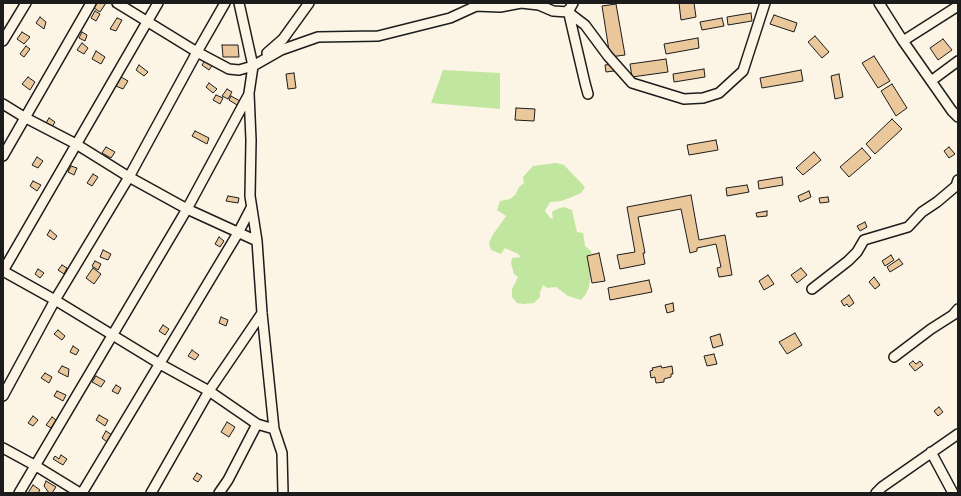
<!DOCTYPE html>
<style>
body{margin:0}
#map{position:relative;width:961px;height:496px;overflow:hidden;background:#fcf5e5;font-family:"Indie Flower",sans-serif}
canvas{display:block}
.frame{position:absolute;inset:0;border:4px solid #1c1c1c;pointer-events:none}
</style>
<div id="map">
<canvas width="961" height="496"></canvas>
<div class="frame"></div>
</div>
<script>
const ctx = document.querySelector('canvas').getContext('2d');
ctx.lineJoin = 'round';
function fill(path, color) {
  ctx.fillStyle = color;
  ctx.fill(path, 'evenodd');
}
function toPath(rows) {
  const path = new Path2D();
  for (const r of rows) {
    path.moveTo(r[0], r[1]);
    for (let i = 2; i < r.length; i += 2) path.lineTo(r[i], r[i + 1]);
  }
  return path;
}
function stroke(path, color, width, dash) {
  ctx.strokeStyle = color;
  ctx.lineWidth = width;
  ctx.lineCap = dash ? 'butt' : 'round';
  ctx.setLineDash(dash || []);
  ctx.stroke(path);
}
const green = toPath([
 [443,70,500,73,500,109,431,103],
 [556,163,564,165,585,187,581,193,572,197,561,201,550,202,545,211,550,218,553,219,552,212,557,209,564,207,572,210,577,232,583,233,585,246,591,251,592,266,589,287,586,294,581,300,568,296,556,287,547,288,543,285,540,292,540,297,534,303,524,304,517,303,512,297,512,289,518,277,514,274,511,263,512,258,521,257,518,254,505,248,501,254,491,250,489,243,492,236,506,216,497,210,500,201,510,199,515,195,519,187,524,183,523,177,533,166]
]);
const building = toPath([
 [97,3,106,3,100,12,94,8,97,3],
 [679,3,694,3,696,17,681,20,679,3],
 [616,4,625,55,610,57,602,6,616,4],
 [95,11,100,14,96,21,91,18,95,11],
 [751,13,752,21,728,25,727,17,751,13],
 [774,15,797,23,794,32,770,24,774,15],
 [40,17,46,22,44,29,36,23,40,17],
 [117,18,122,20,116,31,110,29,117,18],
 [722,18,724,26,702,30,700,22,722,18],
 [22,32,30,37,24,44,17,39,22,32],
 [82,32,87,35,85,41,79,38,82,32],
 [815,36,829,52,822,58,808,42,815,36],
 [698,38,699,48,666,54,664,44,698,38],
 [943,39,952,50,938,60,930,48,943,39],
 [82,43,88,48,84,54,77,50,82,43],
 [222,45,238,45,239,57,223,57,222,45],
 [26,46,30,49,24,57,20,54,26,46],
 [96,51,105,57,101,64,92,59,96,51],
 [874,56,890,81,878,88,862,63,874,56],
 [206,59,213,64,209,70,202,65,206,59],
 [666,59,668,72,632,77,630,64,666,59],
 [613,64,614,71,606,72,605,65,613,64],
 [139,65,148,72,144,76,136,70,139,65],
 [704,69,705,77,674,82,673,74,704,69],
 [801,70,803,81,762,88,760,78,801,70],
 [294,73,296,88,288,89,286,74,294,73],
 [839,74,843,97,835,99,831,76,839,74],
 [28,77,35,82,30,90,22,84,28,77],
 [121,77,128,81,123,89,116,86,121,77],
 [209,83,217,89,213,93,206,87,209,83],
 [892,84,907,108,896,116,881,91,892,84],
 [227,89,232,92,228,99,222,96,227,89],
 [216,95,223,98,220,104,213,100,216,95],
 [231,96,240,101,237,105,229,100,231,96],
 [516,108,535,109,534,121,515,120,516,108],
 [49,118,55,122,52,127,46,123,49,118],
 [892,119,902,129,875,154,866,144,892,119],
 [195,131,209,138,207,144,192,136,195,131],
 [716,140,718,150,689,155,687,145,716,140],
 [106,147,115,152,111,158,102,153,106,147],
 [949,147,955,154,949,158,944,151,949,147],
 [862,148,871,158,849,177,840,167,862,148],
 [814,152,821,160,803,175,796,168,814,152],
 [37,157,43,161,38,168,32,165,37,157],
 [71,166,77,168,74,175,68,172,71,166],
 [93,174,98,177,92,186,87,183,93,174],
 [782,177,783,185,759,189,758,181,782,177],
 [33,181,41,185,37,191,30,186,33,181],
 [747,185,749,192,727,196,726,188,747,185],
 [809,191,811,197,800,202,798,196,809,191],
 [691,195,699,240,725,235,732,275,719,277,717,268,721,267,716,244,697,248,697,251,690,253,681,209,638,217,645,253,643,253,645,264,620,269,617,255,635,252,627,207,691,195],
 [228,196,239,198,238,203,226,201,228,196],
 [828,197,829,202,820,203,819,198,828,197],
 [767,211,767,216,757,217,756,213,767,211],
 [865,222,867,227,860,231,857,226,865,222],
 [50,230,57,236,54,240,47,235,50,230],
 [219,237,224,241,220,247,215,244,219,237],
 [103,250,111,254,108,260,100,257,103,250],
 [599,253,605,281,592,283,587,256,599,253],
 [891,255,894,260,885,266,882,261,891,255],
 [899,259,903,264,890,272,887,267,899,259],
 [95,261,101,264,98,270,92,266,95,261],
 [62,265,67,268,64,274,58,270,62,265],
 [93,268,101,274,94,284,86,278,93,268],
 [801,268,807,275,797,283,791,275,801,268],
 [38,269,44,273,40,278,35,274,38,269],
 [768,275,774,284,764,290,759,281,768,275],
 [874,277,880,285,875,289,869,282,874,277],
 [649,280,652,292,610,300,608,288,649,280],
 [849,295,854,303,849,307,847,304,844,306,841,301,849,295],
 [673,303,674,311,667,313,665,305,673,303],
 [221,317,228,320,226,326,219,323,221,317],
 [163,325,169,329,165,335,159,331,163,325],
 [58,330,65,336,62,340,54,334,58,330],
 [795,333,802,345,787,354,779,342,795,333],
 [720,334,723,345,713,348,710,337,720,334],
 [73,346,79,350,76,355,70,352,73,346],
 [192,350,199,355,195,360,188,356,192,350],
 [714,354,717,364,707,366,704,356,714,354],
 [913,361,916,364,920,361,923,365,915,371,909,364,913,361],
 [62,366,69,369,68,377,58,372,62,366],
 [661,366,662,368,672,366,673,374,671,374,671,377,664,379,664,382,656,383,655,377,651,378,650,371,653,370,652,368,661,366],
 [45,373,52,377,49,383,41,378,45,373],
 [96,376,105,381,101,387,92,382,96,376],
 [116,385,121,388,118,394,112,391,116,385],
 [57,391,66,395,63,401,54,396,57,391],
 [939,407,943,412,938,416,934,411,939,407],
 [99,415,108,420,105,426,96,420,99,415],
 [33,416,38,420,33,426,28,423,33,416],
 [52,417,56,420,51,428,46,425,52,417],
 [227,422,235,427,229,437,221,432,227,422],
 [106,431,112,435,107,442,102,438,106,431],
 [61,455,67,459,63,465,53,459,55,456,59,459,61,455],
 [197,473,202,476,198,482,193,479,197,473],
 [46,481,56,487,52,493,49,493,44,486,46,481],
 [33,485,40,490,38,493,28,493,33,485]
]);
const minor = toPath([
 [117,3,197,52,229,69,239,70,253,66,281,50,318,37,378,36,450,18,483,3],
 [239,3,253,66,249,93,251,140,250,196,257,241,262,313,274,429,282,453,283,493],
 [879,3,903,41,952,111,958,117],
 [476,6,500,7,521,3,539,5,553,11,568,12,573,3],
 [568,10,585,83,588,94],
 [568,12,585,25,608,56,632,83,684,99,703,98,719,93,743,71,765,3],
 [3,41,26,3],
 [903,41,958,6],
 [267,53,283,39,309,3],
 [931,81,958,61],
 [3,104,24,117,76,144,129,177,187,209,257,241],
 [3,156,91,3],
 [3,271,55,300,160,364,209,391,257,424,274,429],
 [3,271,158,3],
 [812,289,848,261,857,252,864,240,908,227,922,212,937,202,956,186,958,180],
 [894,357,931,329,953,315,958,309],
 [3,396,55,300,129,177,197,52,225,3],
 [3,448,36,466,80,493],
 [931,452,953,493],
 [19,493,187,209,249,94],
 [82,493,238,233,251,208],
 [151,493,209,391,262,313],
 [219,493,228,480,257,424],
 [876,493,882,487,958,434]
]);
fill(green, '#c1e6a0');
fill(building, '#ebc79c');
stroke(building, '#1c1c1c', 1);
stroke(minor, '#1c1c1c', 12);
stroke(minor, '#fcf5e5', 9);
</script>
